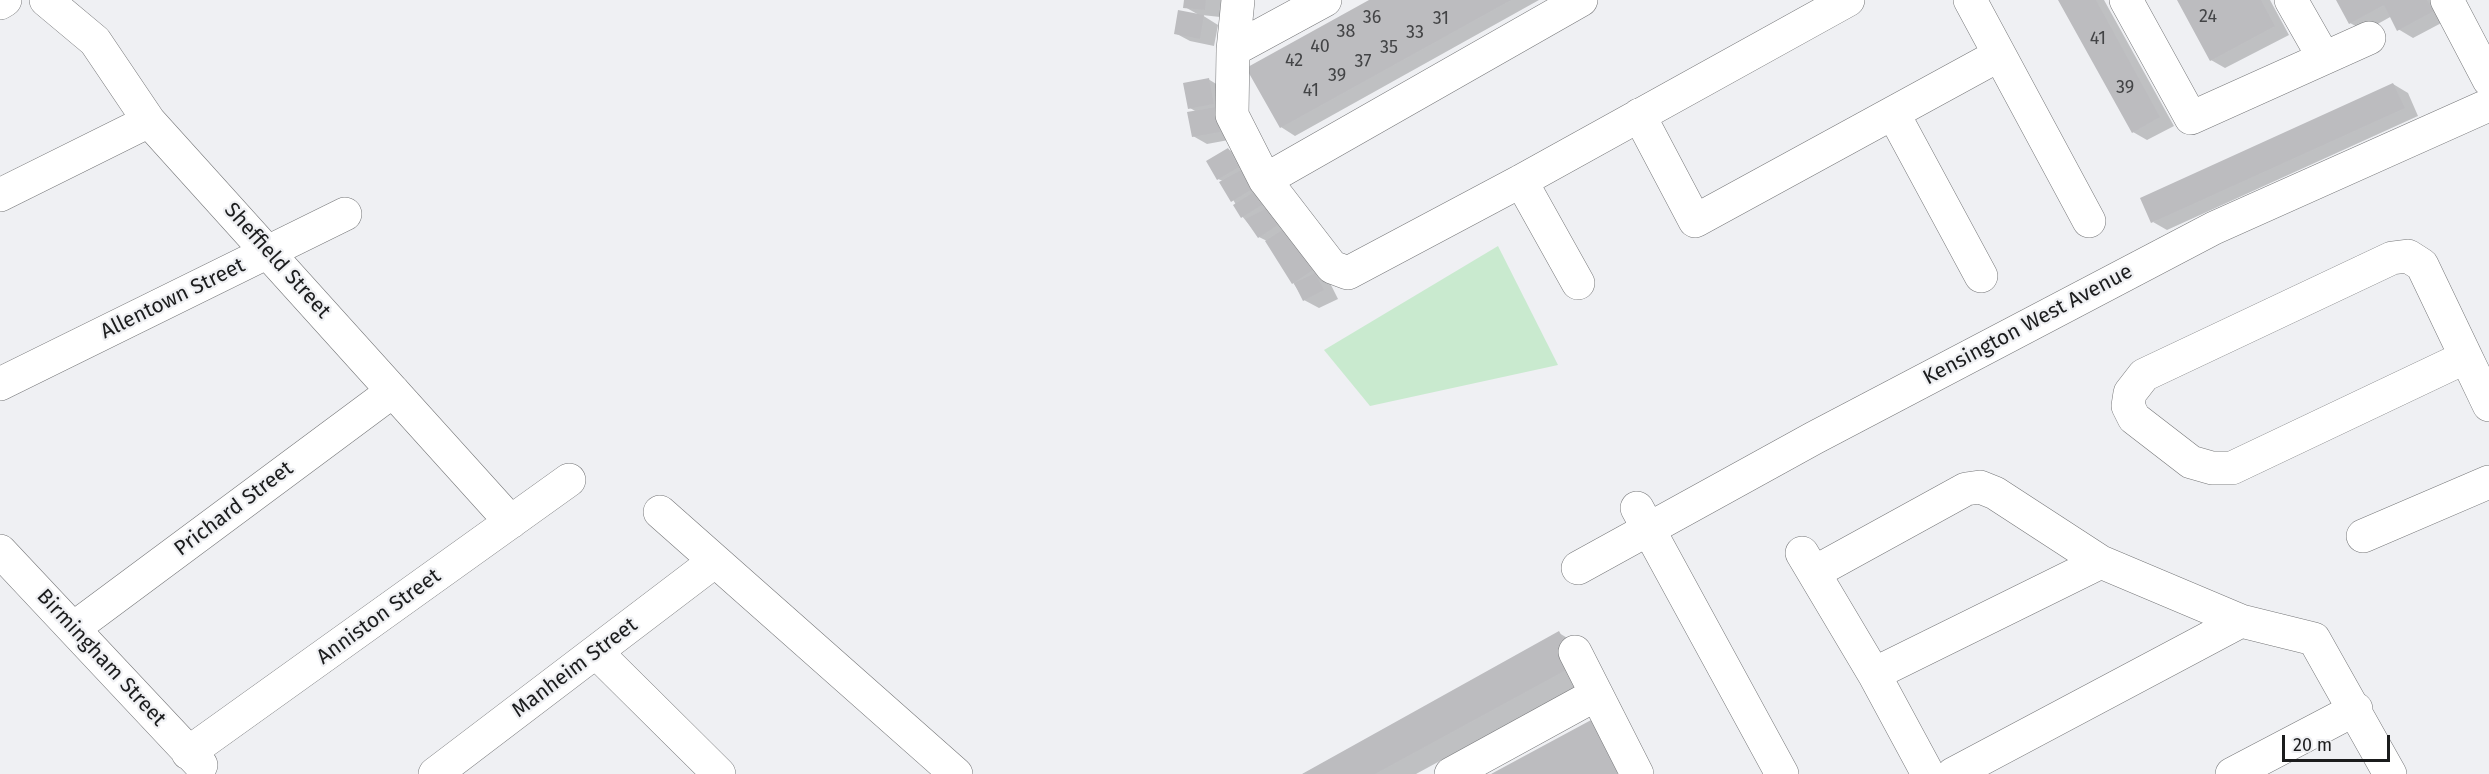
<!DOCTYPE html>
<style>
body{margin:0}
#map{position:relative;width:2489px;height:774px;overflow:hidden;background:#eff0f3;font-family:"Fira Sans",sans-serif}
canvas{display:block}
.scale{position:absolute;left:2282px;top:735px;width:108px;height:27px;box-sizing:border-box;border:3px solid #1b1c1d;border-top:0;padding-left:8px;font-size:18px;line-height:21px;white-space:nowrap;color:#1b1c1d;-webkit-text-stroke:4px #eff0f3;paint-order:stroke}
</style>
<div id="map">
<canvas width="2489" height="774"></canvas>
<div class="scale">20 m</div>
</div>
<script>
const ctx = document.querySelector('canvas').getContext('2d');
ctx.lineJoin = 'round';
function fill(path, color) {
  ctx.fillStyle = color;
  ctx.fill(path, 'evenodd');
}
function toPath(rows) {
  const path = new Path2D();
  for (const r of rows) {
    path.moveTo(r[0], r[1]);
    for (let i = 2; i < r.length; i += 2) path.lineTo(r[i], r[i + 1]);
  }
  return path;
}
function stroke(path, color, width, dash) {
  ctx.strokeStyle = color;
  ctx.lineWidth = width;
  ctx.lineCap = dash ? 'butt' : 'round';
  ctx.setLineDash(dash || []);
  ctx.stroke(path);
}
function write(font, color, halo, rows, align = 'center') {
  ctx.font = font + ' "Fira Sans",sans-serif';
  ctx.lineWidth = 4.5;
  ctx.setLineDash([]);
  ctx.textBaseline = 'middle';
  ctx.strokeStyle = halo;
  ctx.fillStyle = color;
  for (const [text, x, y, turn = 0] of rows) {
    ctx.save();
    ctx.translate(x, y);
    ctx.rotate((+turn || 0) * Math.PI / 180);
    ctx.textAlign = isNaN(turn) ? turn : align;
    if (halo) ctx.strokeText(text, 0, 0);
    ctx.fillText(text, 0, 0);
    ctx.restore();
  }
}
const green = toPath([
 [1498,246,1558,365,1370,406,1324,350]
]);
const shadow = toPath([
 [1185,0,1221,0,1220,17,1202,15,1218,25,1214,46,1190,41,1175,33,1199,15,1185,7],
 [1372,0,1539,0,1295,136,1281,127],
 [2060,0,2104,0,2174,126,2147,140,2133,132],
 [2179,0,2270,0,2289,35,2225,68,2211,60],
 [2338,0,2437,0,2447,20,2413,38,2398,29,2392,16,2365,31,2350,23],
 [1208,79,1223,88,1234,139,1207,144,1193,136,1197,112,1190,108],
 [2393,84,2408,93,2418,116,2167,230,2153,222],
 [1228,149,1243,158,1330,283,1338,299,1319,308,1304,300,1267,241,1259,237,1242,216,1223,181,1218,179],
 [1559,633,1579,645,1596,676,1416,774,1303,774]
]);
const building = toPath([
 [1184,0,1206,0,1205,10,1183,8],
 [1369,0,1511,0,1280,128,1246,68],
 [2058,0,2096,0,2160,117,2132,133],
 [2177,0,2261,0,2275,26,2210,61],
 [2336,0,2427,0,2434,11,2397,31,2384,5,2349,24],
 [1178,10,1204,15,1200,39,1174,34],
 [1209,78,1214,104,1188,109,1183,83],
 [2393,83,2405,108,2151,223,2140,198],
 [1216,107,1220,132,1192,137,1187,112],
 [1228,148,1239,167,1217,180,1206,161],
 [1243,169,1254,188,1231,202,1219,182],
 [1257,190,1265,203,1241,218,1233,205],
 [1269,207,1281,223,1258,238,1245,219],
 [1287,227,1313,270,1292,284,1265,241],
 [1315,273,1324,290,1303,301,1294,283],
 [1559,631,1577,664,1375,774,1302,774],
 [1593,719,1621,772,1617,774,1491,774]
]);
const minor = toPath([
 [46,0,95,41,149,121,511,522],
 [1238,0,1233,50,1232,115,1265,180,1332,267,1348,273,1521,181,1848,0],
 [1970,0,2089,221],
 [2126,0,2191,118,2369,38],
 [2291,0,2324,58],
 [2447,0,2489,80],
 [0,3,5,0],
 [1233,50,1325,0],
 [1893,113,1981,276],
 [1639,115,1695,221,1999,55],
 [1265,180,1581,0],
 [1521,181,1578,283],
 [0,195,149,121],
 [2466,357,2232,468,2212,468,2191,462,2134,418,2128,406,2130,393,2144,375,2392,258,2408,256,2422,265,2466,357,2489,405],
 [0,384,345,214],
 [1637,508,1782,774],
 [660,512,956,774],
 [2363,536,2489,482],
 [0,551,201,765],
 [1802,553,1874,674,1928,774],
 [1578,568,1814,438,2214,228,2489,105],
 [1815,572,1966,489,1980,487,1995,493,2101,562,2241,621,2314,639,2390,774],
 [74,628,393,391],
 [596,652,719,774],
 [1575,652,1637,774],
 [1874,674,2101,562],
 [188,753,569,480],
 [435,774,715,561],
 [1451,774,1595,695],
 [1953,774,2241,621],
 [2232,774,2356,709]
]);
const numberNames = [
 ["24",2208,17],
 ["36",1372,18],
 ["31",1441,19],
 ["38",1346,32],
 ["33",1415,33],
 ["41",2098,39],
 ["40",1320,47],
 ["35",1389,48],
 ["42",1294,61],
 ["37",1363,62],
 ["39",1337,76],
 ["39",2125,88],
 ["41",1311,91]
];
const streetNames = [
 ["Sheffield Street",277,261,48],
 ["Allentown Street",173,299,-26],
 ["Kensington West Avenue",2028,325,-28],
 ["Prichard Street",234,509,-37],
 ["Anniston Street",379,617,-36],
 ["Birmingham Street",101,658,47],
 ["Manheim Street",575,668,-37]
];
fill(green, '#c9eacf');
fill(shadow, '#0003');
fill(building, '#bcbcbf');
stroke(minor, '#757678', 34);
stroke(minor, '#fff', 33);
write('18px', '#434446', null, numberNames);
write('21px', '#1b1c1d', '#eff0f3', streetNames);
</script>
